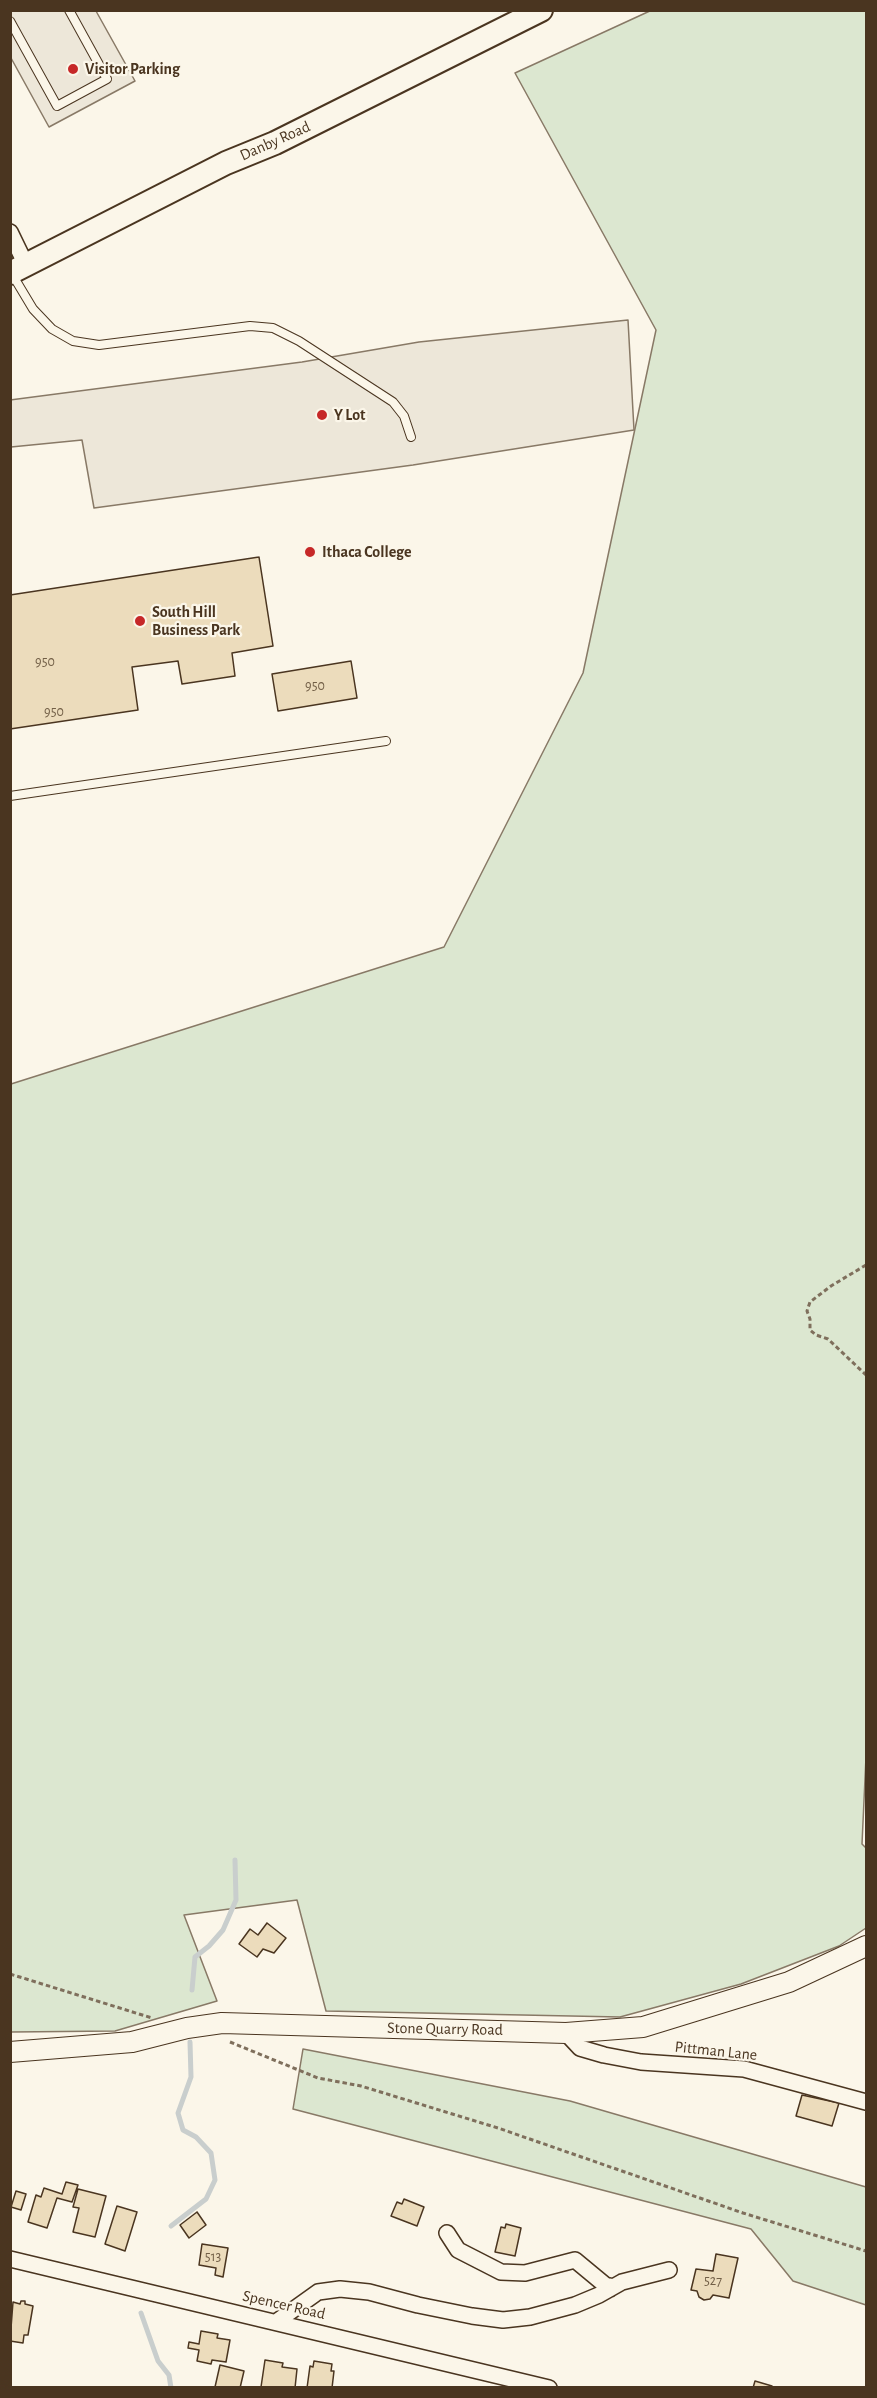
<!DOCTYPE html>
<style>
body{margin:0}
#map{position:relative;width:877px;height:2398px;overflow:hidden;background:#fbf6e9;font-family:"Alegreya Sans",sans-serif}
canvas{display:block}
.frame{position:absolute;inset:0;border:12px solid #4a3520;pointer-events:none}
</style>
<div id="map">
<canvas width="877" height="2398"></canvas>
<div class="frame"></div>
</div>
<script>
const ctx = document.querySelector('canvas').getContext('2d');
ctx.lineJoin = 'round';
function fill(path, color) {
  ctx.fillStyle = color;
  ctx.fill(path, 'evenodd');
}
function toPath(rows) {
  const path = new Path2D();
  for (const r of rows) {
    path.moveTo(r[0], r[1]);
    for (let i = 2; i < r.length; i += 2) path.lineTo(r[i], r[i + 1]);
  }
  return path;
}
function stroke(path, color, width, dash) {
  ctx.strokeStyle = color;
  ctx.lineWidth = width;
  ctx.lineCap = dash ? 'butt' : 'round';
  ctx.setLineDash(dash || []);
  ctx.stroke(path);
}
function write(font, color, halo, rows, align = 'center') {
  ctx.font = font + ' "Alegreya Sans",sans-serif';
  ctx.lineWidth = 4.5;
  ctx.setLineDash([]);
  ctx.textBaseline = 'middle';
  ctx.strokeStyle = halo;
  ctx.fillStyle = color;
  for (const [text, x, y, turn = 0] of rows) {
    ctx.save();
    ctx.translate(x, y);
    ctx.rotate((+turn || 0) * Math.PI / 180);
    ctx.textAlign = isNaN(turn) ? turn : align;
    if (halo) ctx.strokeText(text, 0, 0);
    ctx.fillText(text, 0, 0);
    ctx.restore();
  }
}
const green = toPath([
 [652,10,866,11,866,1757,862,1844,866,1848,866,1928,839,1946,741,1984,620,2017,326,2011,297,1900,184,1915,217,2001,115,2031,11,2032,11,1084,444,947,583,673,656,330,515,73,652,10],
 [303,2049,570,2101,866,2187,866,2305,793,2281,751,2229,293,2109,303,2049]
]);
const parking = toPath([
 [10,11,96,11,135,81,49,127,11,58,10,11],
 [628,320,634,430,413,465,94,508,82,440,11,447,10,400,302,362,419,342,628,320]
]);
const stream = toPath([
 [192,1990,195,1957,209,1946,223,1930,236,1900,235,1860],
 [171,2226,206,2199,215,2180,211,2153,196,2137,183,2130,178,2113,191,2077,190,2042],
 [141,2313,158,2361,169,2375,171,2388]
]);
const building = toPath([
 [259,557,273,646,232,653,235,676,182,684,178,661,132,667,138,710,10,729,10,595,259,557],
 [351,661,357,698,278,711,272,674,351,661],
 [267,1923,286,1938,274,1953,263,1949,257,1957,239,1944,250,1929,258,1935,267,1923],
 [802,2095,839,2103,832,2126,796,2116,802,2095],
 [66,2182,78,2185,72,2202,57,2198,47,2228,28,2222,36,2195,41,2197,44,2188,62,2194,66,2182],
 [78,2189,106,2196,95,2237,73,2232,79,2208,73,2207,78,2189],
 [16,2191,26,2194,21,2210,11,2207,16,2191],
 [404,2199,424,2207,417,2226,391,2216,397,2202,402,2204,404,2199],
 [117,2206,137,2212,125,2251,105,2244,117,2206],
 [197,2212,206,2225,189,2238,180,2225,197,2212],
 [506,2224,521,2228,515,2256,495,2252,501,2227,505,2228,506,2224],
 [202,2244,228,2248,223,2277,215,2275,216,2268,199,2265,202,2244],
 [716,2254,738,2258,729,2298,713,2295,710,2299,704,2300,699,2297,697,2291,691,2290,696,2269,713,2271,716,2254],
 [21,2301,25,2301,25,2304,33,2306,28,2335,24,2335,23,2343,10,2341,13,2302,20,2304,21,2301],
 [201,2331,218,2334,217,2338,230,2340,226,2362,212,2360,211,2364,197,2361,199,2350,188,2348,189,2342,199,2344,201,2331],
 [265,2360,283,2363,282,2367,297,2369,295,2388,261,2387,265,2360],
 [314,2361,332,2364,331,2371,334,2371,332,2388,307,2388,310,2366,313,2367,314,2361],
 [220,2365,244,2371,240,2388,215,2387,220,2365],
 [755,2381,772,2386,772,2388,753,2388,755,2381]
]);
const path = toPath([
 [866,1265,831,1286,810,1302,807,1311,810,1319,810,1330,816,1335,828,1339,866,1375],
 [10,1974,152,2018],
 [230,2042,318,2078,361,2086,498,2128,743,2213,866,2251]
]);
const service = toPath([
 [10,21,57,106,107,79,69,10],
 [12,274,33,309,52,329,73,341,99,345,250,326,273,328,299,341,393,402,404,416,411,437],
 [10,796,386,741]
]);
const minor = toPath([
 [10,232,26,265],
 [566,2033,580,2048,604,2055,641,2062,744,2069,866,2102],
 [447,2233,458,2250,501,2272,525,2273,575,2260,610,2289,610,2286],
 [10,2259,549,2388],
 [276,2322,318,2292,340,2289,369,2292,418,2305,472,2316,503,2320,530,2317,575,2305,599,2295,622,2282,669,2270]
]);
const tertiary = toPath([
 [10,2052,132,2042,187,2028,222,2023,566,2033,643,2027,789,1982,866,1946]
]);
const secondary = toPath([
 [10,273,226,163,275,143,541,10]
]);
const markers = [
 [73,69,6,"#c62828"],
 [322,415,6,"#c62828"],
 [310,552,6,"#c62828"],
 [140,621,6,"#c62828"]
];
const numberNames = [
 ["950",45,662],
 ["950",315,686],
 ["950",54,712],
 ["513",213,2257],
 ["527",713,2281]
];
const poiNames = [
 ["Visitor Parking",85,69],
 ["Y Lot",334,415],
 ["Ithaca College",322,552],
 ["South Hill",152,612],
 ["Business Park",152,630]
];
const streetNames = [
 ["Danby Road",275,141,-24],
 ["Stone Quarry Road",445,2029,1],
 ["Pittman Lane",716,2051,6],
 ["Spencer Road",284,2305,13]
];
fill(green, '#dce7d0');
stroke(green, '#887966', 1.5);
fill(parking, '#ede7d9');
stroke(parking, '#887966', 1.5);
stroke(stream, '#c9cecd', 5);
fill(building, '#ecdcbc');
stroke(building, '#4a3520', 1.5);
stroke(service, '#4a3520', 10);
stroke(minor, '#4a3520', 18);
stroke(tertiary, '#4a3520', 22);
stroke(secondary, '#4a3520', 26);
stroke(path, '#7f6f5c', 3, [4.5, 3]);
stroke(service, '#fbf6e9', 8);
stroke(minor, '#fbf6e9', 15);
stroke(tertiary, '#fbf6e9', 20);
stroke(secondary, '#fbf6e9', 22);
for (const [x, y, r, color] of markers) {
  const dot = new Path2D();
  dot.arc(x, y, r, 0, 2 * Math.PI);
  ctx.fillStyle = color;
  ctx.fill(dot);
  stroke(dot, '#fbf6e9', 2);
}
write('14px', '#725f47', null, numberNames);
write('bold 16px', '#4a3520', '#fbf6e9', poiNames, 'left');
write('16px', '#4a3520', '#fbf6e9', streetNames);
</script>
